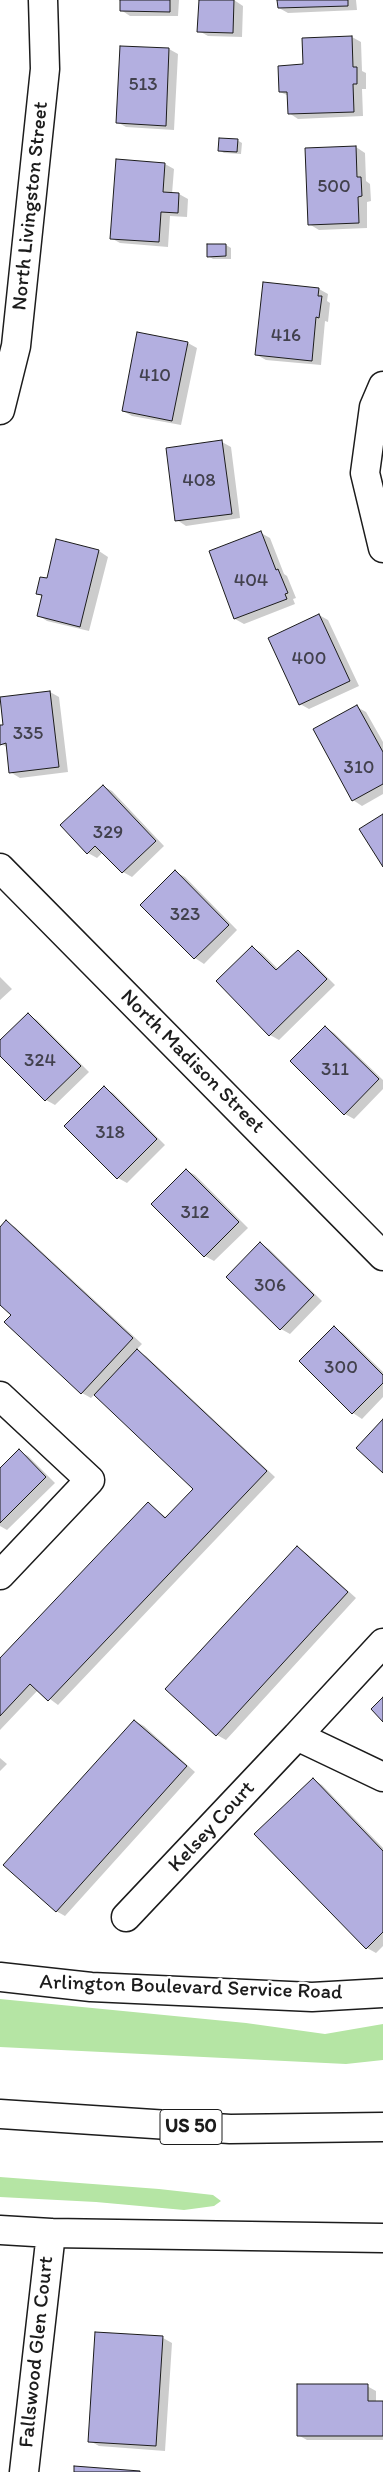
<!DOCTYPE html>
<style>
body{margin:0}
canvas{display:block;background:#fff}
</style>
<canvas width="383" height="2472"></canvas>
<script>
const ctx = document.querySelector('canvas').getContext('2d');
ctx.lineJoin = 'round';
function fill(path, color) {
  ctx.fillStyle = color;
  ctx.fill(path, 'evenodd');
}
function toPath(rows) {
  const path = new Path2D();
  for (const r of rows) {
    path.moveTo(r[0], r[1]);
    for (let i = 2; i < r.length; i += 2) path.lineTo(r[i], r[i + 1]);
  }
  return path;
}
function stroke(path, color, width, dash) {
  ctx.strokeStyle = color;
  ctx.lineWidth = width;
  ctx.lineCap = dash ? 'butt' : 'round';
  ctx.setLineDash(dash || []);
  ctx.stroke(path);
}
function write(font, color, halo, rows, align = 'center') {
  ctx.font = font + ' Itim,sans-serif';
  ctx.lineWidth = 5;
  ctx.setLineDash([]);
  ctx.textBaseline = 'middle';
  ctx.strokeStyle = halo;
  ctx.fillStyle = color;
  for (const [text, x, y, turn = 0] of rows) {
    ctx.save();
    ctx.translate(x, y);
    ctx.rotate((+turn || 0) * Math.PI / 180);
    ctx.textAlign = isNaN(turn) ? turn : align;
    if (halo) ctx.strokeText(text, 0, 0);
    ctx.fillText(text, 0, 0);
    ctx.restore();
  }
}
const green = toPath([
 [0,1999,246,2023,325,2034,383,2024,383,2060,346,2064,0,2047],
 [0,2177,159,2189,213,2195,221,2201,214,2206,184,2210,96,2202,0,2197]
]);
const shadow = toPath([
 [121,0,179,0,178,16,130,16,121,10],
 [200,0,234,0,243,6,242,37,208,36,199,31],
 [279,0,356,0,357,10,288,13,279,8],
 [352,37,361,42,362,71,366,73,366,89,362,89,363,116,298,119,289,113,289,96,280,92,304,66],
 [169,49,178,54,174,130,126,127,117,122],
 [237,140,242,143,241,154,224,153,219,150],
 [356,147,365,153,366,181,370,184,371,201,367,202,367,228,319,230,309,224],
 [165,164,174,169,172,194,179,194,188,199,187,217,170,216,168,247,120,243,111,238],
 [226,245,231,248,231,259,213,259,208,256],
 [264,284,319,289,328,294,327,301,330,303,328,322,325,321,321,365,266,360,257,355],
 [188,343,197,348,181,425,132,416,123,411],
 [222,442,231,447,240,518,186,526,177,520],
 [261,533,270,538,284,574,287,576,296,598,293,599,295,604,244,624,235,619],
 [99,551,108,557,89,631,47,621,38,615,43,597,37,593,48,579],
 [319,615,328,620,359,686,309,709,300,704],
 [50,692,59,697,68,772,20,778,10,772,7,747,1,744,0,726,4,726],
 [357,707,366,712,383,742,383,794,362,806,353,800],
 [103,786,112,791,164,846,132,877,123,872,103,852,97,858,88,853],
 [176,872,185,877,237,930,204,964,195,958],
 [252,947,262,953,279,970,298,951,307,957,335,985,279,1040,270,1035],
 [0,977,12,989,0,1000],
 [28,1015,37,1020,89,1072,55,1105,46,1100,0,1054,0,1042],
 [325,1027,334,1033,383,1080,383,1089,354,1119,345,1114],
 [104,1088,113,1093,165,1145,127,1183,118,1178],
 [186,1170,195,1175,248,1228,214,1261,205,1256],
 [6,1222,15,1227,142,1344,136,1350,146,1356,275,1477,58,1705,38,1690,0,1730,0,1660,148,1503,167,1518,195,1489,95,1394,91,1398,82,1393,0,1303,0,1228],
 [260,1243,269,1249,322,1301,290,1334,281,1329],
 [334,1328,343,1333,383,1372,383,1397,362,1419,353,1413,301,1361],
 [19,1451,28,1456,55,1483,7,1530,0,1526,0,1469],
 [297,1547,306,1553,356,1598,226,1740,217,1735],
 [135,1721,144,1726,195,1772,65,1916,56,1911],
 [0,1758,7,1764,0,1771],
 [313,1779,322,1785,383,1848,383,1946,376,1953,367,1948],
 [97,2334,163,2338,172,2343,165,2451,99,2446,90,2441],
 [367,2386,376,2391,376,2402,383,2402,383,2440,307,2440,298,2435]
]);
const building = toPath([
 [120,0,170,0,170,12,120,11,120,0],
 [199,0,234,0,233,33,197,32,199,0],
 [277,0,348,0,348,6,278,8,277,0],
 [352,36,353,67,357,67,357,84,353,84,354,112,288,114,287,92,279,92,278,66,303,64,302,38,352,36],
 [120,46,169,48,166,126,116,123,120,46],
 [219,138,238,139,237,152,218,151,219,138],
 [356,146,357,177,361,177,362,196,358,197,359,223,308,225,305,148,356,146],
 [116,159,165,163,163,192,179,193,178,213,161,212,159,242,110,239,116,159],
 [207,244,226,244,226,256,207,257,207,244],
 [263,282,319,288,318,296,322,296,319,318,316,317,312,361,255,355,263,282],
 [137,332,188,342,172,421,122,411,137,332],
 [222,440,232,514,175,521,166,448,222,440],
 [261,531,276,570,278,569,288,593,285,594,287,599,234,619,209,551,261,531],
 [56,539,99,550,80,627,37,616,42,595,36,594,40,577,47,578,56,539],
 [319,614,350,681,299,705,268,638,319,614],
 [50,691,59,767,9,773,6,743,0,745,0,725,3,725,0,697,50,691],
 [357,705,383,752,383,784,352,801,313,729,357,705],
 [103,785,156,841,122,873,95,846,87,854,60,825,103,785],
 [383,814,383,867,359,829,383,814],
 [175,870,229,925,194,959,140,905,175,870],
 [252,946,276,970,298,950,327,979,269,1036,216,981,252,946],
 [28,1013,81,1066,45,1101,0,1056,0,1040,28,1013],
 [325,1026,379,1079,344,1115,290,1061,325,1026],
 [104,1086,157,1139,117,1179,64,1126,104,1086],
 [186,1169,239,1222,204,1257,151,1204,186,1169],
 [6,1220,133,1338,81,1394,4,1322,11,1315,0,1305,0,1227,6,1220],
 [260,1242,314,1295,280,1330,226,1277,260,1242],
 [334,1326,383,1375,383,1383,352,1414,299,1361,334,1326],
 [137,1349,267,1471,48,1701,30,1684,0,1716,0,1658,148,1502,165,1518,193,1489,94,1395,137,1349],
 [383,1419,383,1473,356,1448,383,1419],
 [19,1449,46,1477,0,1523,0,1468,19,1449],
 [297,1546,348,1592,216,1736,165,1689,297,1546],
 [383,1697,383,1722,371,1709,383,1697],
 [134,1720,187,1766,56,1912,3,1865,134,1720],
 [313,1778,383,1851,383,1932,366,1949,254,1834,313,1778],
 [95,2332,163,2336,156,2446,88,2442,95,2332],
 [297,2384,368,2384,368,2401,383,2401,383,2436,297,2436,297,2384],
 [74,2466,140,2471,140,2472,74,2472,74,2466]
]);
const minor = toPath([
 [383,386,374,407,365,473,383,548],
 [0,410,16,346,45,69,43,0],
 [0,868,383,1256],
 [0,1396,90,1480,0,1575],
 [297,1736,383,1643],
 [126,1917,297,1736,383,1777],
 [0,1977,91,1987,312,1997,383,1993],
 [0,2230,51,2233,383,2238],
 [24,2472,51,2233]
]);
const highway = toPath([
 [0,2114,230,2129,383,2127]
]);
const numberNames = [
 ["513",143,85],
 ["500",334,187],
 ["416",286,336],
 ["410",155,376],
 ["408",199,481],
 ["404",251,581],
 ["400",309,659],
 ["335",28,734],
 ["310",359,768],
 ["329",108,833],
 ["323",185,915],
 ["324",40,1061],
 ["311",335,1070],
 ["318",110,1133],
 ["312",195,1213],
 ["306",270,1286],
 ["300",341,1368]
];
const shields = [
 [191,2127,62]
];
const shieldNames = [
 ["US 50",191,2127]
];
const streetNames = [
 ["North Livingston Street",31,206,-84],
 ["North Madison Street",192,1062,45],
 ["Kelsey Court",212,1827,-47],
 ["Arlington Boulevard Service Road",191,1988,2],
 ["Fallswood Glen Court",37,2352,-84]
];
fill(green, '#b5e5a4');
fill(shadow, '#0003');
fill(building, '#b3afe0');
stroke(building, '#1c1c1c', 1);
stroke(minor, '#1c1c1c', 31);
stroke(highway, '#1c1c1c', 31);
stroke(minor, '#fff', 28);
stroke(highway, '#fff', 28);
write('19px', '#42414d', null, numberNames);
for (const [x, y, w] of shields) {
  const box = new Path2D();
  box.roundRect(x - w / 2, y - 17.5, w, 35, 4);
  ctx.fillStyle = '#fff';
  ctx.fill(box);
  stroke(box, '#1c1c1c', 1);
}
write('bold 20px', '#1c1c1c', null, shieldNames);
write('21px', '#1c1c1c', '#fff', streetNames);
</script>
